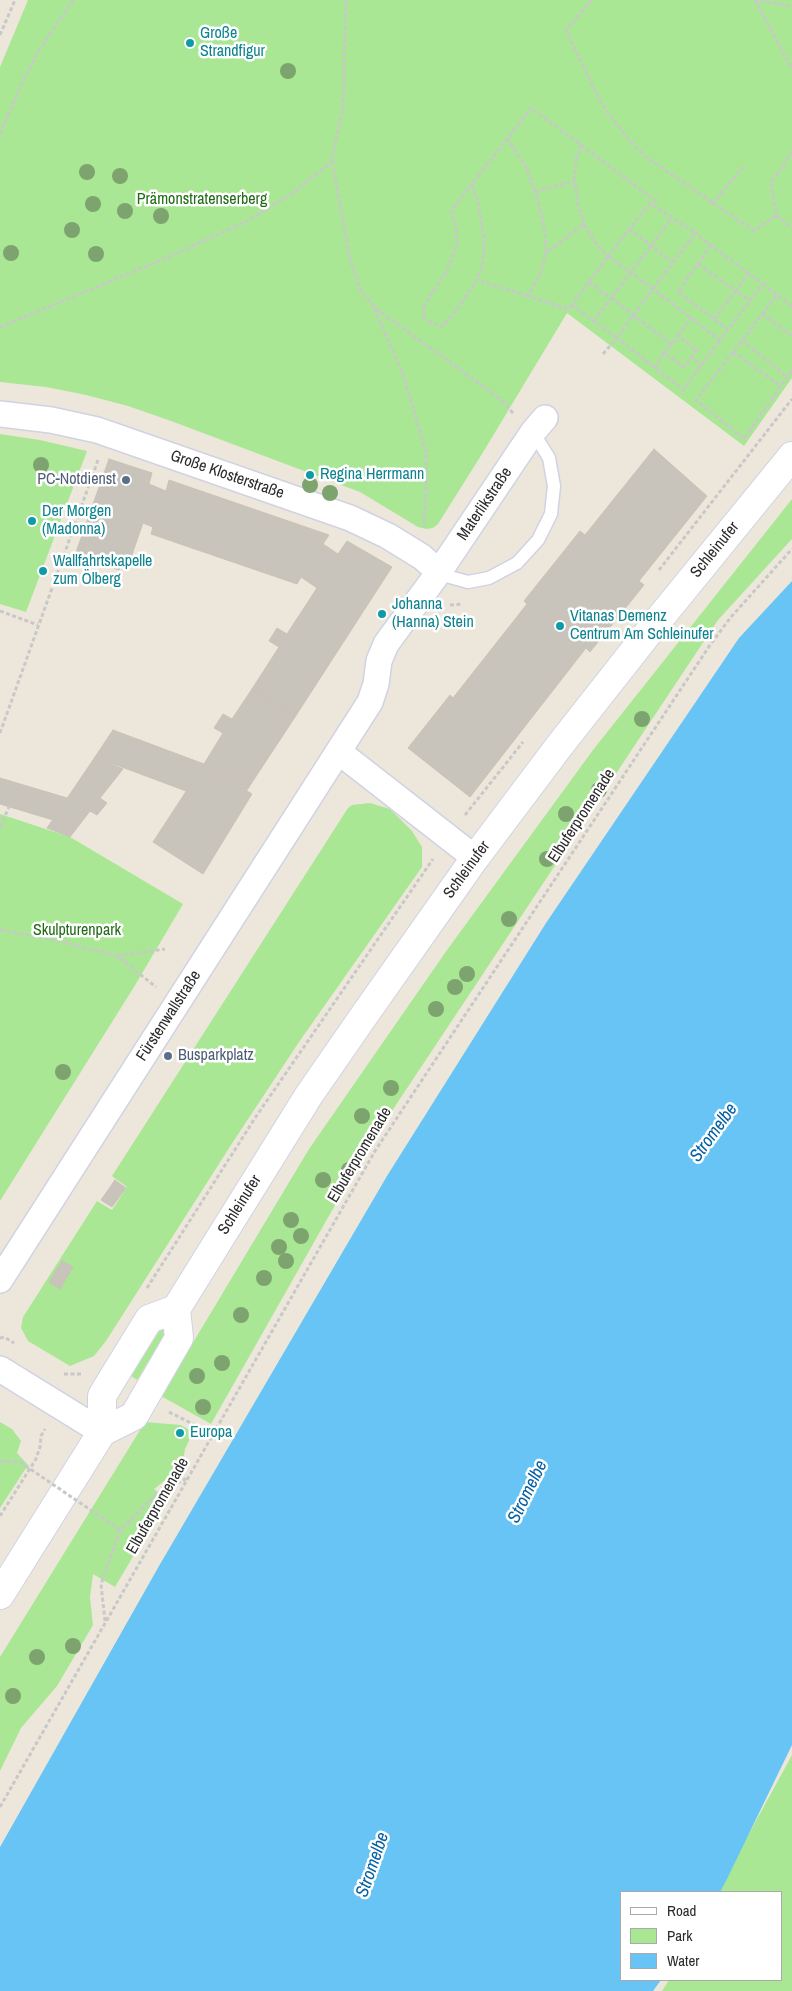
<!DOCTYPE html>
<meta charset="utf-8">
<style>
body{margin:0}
#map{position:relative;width:792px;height:1991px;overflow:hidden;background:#ede7db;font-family:"Archivo Narrow",sans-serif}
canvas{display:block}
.legend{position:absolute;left:620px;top:1891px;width:162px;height:90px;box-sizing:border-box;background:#fff;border:1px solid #aaa;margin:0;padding:6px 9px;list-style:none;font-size:15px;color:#2a2a2a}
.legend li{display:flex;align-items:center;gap:10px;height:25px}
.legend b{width:25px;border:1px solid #aaa}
</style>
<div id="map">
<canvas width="792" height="1991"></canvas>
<ul class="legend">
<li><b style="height:6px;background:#fff"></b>Road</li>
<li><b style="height:14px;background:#aae794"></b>Park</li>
<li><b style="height:14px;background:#68c4f5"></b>Water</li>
</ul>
</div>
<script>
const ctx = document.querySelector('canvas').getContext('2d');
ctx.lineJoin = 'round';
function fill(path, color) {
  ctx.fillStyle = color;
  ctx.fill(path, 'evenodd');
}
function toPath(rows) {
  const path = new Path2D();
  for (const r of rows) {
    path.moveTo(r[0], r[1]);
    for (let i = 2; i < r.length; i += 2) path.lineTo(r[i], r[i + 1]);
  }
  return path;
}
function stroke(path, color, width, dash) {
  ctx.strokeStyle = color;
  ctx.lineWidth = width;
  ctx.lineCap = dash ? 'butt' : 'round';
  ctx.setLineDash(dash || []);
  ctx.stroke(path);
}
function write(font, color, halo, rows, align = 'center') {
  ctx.font = font + ' "Archivo Narrow",sans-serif';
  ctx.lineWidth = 5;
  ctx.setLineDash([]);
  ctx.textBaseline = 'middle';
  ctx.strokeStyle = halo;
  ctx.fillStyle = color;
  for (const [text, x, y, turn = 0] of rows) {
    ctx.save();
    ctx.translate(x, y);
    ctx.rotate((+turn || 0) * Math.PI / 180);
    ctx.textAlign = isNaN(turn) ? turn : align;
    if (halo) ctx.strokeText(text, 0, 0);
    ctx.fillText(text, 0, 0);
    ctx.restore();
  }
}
const green = toPath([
 [28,0,792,0,792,378,744,446,567,313,482,454,438,524,433,528,426,529,418,527,360,492,171,421,128,406,86,395,46,387,0,382,0,67],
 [0,434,40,440,87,451,26,612,0,604],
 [792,499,792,539,718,620,368,1147,211,1424,161,1396,309,1149,447,950,593,750],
 [370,803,390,809,412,831,422,847,422,867,299,1042,231,1145,106,1341,94,1356,70,1366,28,1341,21,1328,23,1317,97,1201,112,1210,127,1187,112,1176,348,808,352,805],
 [0,814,70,837,183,904,134,987,0,1201],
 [164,1329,165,1334,137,1380,131,1376,160,1330],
 [0,1422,12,1429,21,1441,17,1453,28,1465,0,1508],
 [145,1422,181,1425,193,1432,185,1449,183,1462,173,1471,173,1474,154,1489,167,1499,115,1587,93,1574,90,1597,93,1625,57,1686,21,1728,0,1771,0,1657],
 [792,1755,792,1991,662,1991,669,1980,781,1980,781,1892,717,1892]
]);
const water = toPath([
 [792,581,792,1745,726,1881,720,1892,621,1892,621,1980,661,1980,653,1991,0,1991,0,1847,159,1566,387,1176,546,923,739,638]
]);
const building = toPath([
 [654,449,707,496,639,581,644,585,590,652,586,648,470,797,408,748,450,695,453,698,527,604,524,601,580,531,585,535,654,449],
 [109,459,152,473,149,484,166,491,169,480,329,535,323,544,338,554,347,541,392,567,295,717,252,689,279,647,269,641,277,628,287,634,317,588,301,577,297,584,151,534,153,527,143,523,129,563,122,561,119,570,75,555,109,459],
 [252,689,295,717,247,790,204,764,223,733,214,728,223,714,232,719,252,689],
 [113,730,204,764,186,791,95,757,113,730],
 [95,757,123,769,100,798,107,803,97,815,90,811,70,837,47,828,95,757],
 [204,764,252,794,203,874,153,842,204,764],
 [0,778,67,798,53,820,0,804,0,778],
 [115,1180,126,1188,112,1207,101,1200,115,1180],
 [62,1261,73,1267,60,1289,49,1282,62,1261]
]);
const path = toPath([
 [346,0,343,106,332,160,350,259,361,292,378,310,499,398,513,413],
 [592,0,566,30,597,95,608,113,630,141,646,157,754,231,776,215,771,183,792,152],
 [754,0,792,6],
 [755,0,792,69],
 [0,35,15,0],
 [0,134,21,85,38,52,73,0],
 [507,138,526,167,538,200,545,233,546,253],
 [581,145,576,160,574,179,578,203,584,224],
 [472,184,478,203,484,238,483,262,477,280],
 [535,192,574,181],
 [712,204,743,167],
 [776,215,792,228],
 [629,229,672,262],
 [711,245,678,292,728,330],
 [698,264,736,291,748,273],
 [589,282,611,298,594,321],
 [763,284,777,295],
 [528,296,477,280,458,308,442,327,424,319,423,310,428,299,446,272,457,245,456,228,451,211,531,108,656,201,655,206],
 [572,305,568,309,528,296,540,274,546,253,584,224,594,241,608,256,650,203,695,233,653,289,633,315,617,338,572,305,608,256,630,272,653,289,691,318,720,340,763,284,695,233],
 [792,306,777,295,696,400,744,439,792,370],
 [374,308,403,374,426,452,426,495,423,527],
 [762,314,792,336],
 [714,319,736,291,750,301],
 [0,327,166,258,247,221,293,193,332,161],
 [678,336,691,318],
 [742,340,787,377],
 [671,344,611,298,672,218],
 [733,352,781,386],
 [664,353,678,336,697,350,692,357],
 [603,354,617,338,683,390,720,340],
 [655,368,664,353,684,367,692,357,701,366],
 [659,570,792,399],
 [450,605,463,604],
 [0,611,38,625],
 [0,733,98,460],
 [465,815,523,742],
 [0,827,9,807],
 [0,930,51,939,117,956,156,987],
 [117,956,165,949],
 [147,1288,255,1118,433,859],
 [0,1338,4,1337,14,1343],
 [64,1374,82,1374],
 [169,1412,213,1434],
 [0,1461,20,1462],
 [0,1516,36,1459,40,1447,41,1436,45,1429],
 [105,1621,101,1584,120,1530,160,1491,188,1478],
 [0,1807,375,1151,710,645,731,617,792,549]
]);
const service = toPath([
 [439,572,450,577,468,582,489,578,517,563,538,540,551,514,554,486,549,458,533,432]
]);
const minor = toPath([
 [0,414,51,420,97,430,350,518,388,536,422,557,439,572],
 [339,752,475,858],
 [0,1280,370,702,376,684,379,661,386,644,439,572,533,432,545,418],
 [0,1369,102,1432]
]);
const secondary = toPath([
 [102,1432,102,1396,111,1381,149,1319,176,1309],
 [0,1595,102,1432,134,1416,179,1338,176,1309,309,1095,363,1017,475,858,560,745,656,623,792,456]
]);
const pathBridge = toPath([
 [20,1462,120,1530]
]);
const trees = [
 [288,71],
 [87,172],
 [120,176],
 [93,204],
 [125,211],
 [161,216],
 [72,230],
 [11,253],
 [96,254],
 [41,465],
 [310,485],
 [330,493],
 [642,719],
 [599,790],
 [566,814],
 [547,859],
 [509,919],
 [467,974],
 [455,987],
 [436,1009],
 [63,1072],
 [391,1088],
 [362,1116],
 [349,1170],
 [323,1180],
 [291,1220],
 [301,1236],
 [279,1247],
 [286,1261],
 [264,1278],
 [241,1315],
 [222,1363],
 [197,1376],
 [203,1407],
 [73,1646],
 [37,1657],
 [13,1696]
];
const markers = [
 [190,43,5,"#0f9aa8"],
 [310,475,5,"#0f9aa8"],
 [126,480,5,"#5c6f8a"],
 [32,521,5,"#0f9aa8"],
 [43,571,5,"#0f9aa8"],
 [382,614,5,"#0f9aa8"],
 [560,626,5,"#0f9aa8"],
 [168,1056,5,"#5c6f8a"],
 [180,1433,5,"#0f9aa8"]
];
const cultureNames = [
 ["Große",200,34],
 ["Strandfigur",200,52],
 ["Regina Herrmann",320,475],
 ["Der Morgen",42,512],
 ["(Madonna)",42,530],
 ["Wallfahrtskapelle",53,562],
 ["zum Ölberg",53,580],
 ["Johanna",392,605],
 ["(Hanna) Stein",392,623],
 ["Vitanas Demenz",570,617],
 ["Centrum Am Schleinufer",570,635],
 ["Europa",190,1433]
];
const parkNames = [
 ["Prämonstratenserberg",202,200],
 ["Skulpturenpark",77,931]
];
const streetNames = [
 ["Große Klosterstraße",227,475,19],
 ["Materlikstraße",485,504,-56],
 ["Schleinufer",715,550,-51],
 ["Elbuferpromenade",582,816,-57],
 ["Schleinufer",467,870,-54],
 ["Fürstenwallstraße",169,1016,-57],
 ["Elbuferpromenade",360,1155,-59],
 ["Schleinufer",240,1205,-58],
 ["Elbuferpromenade",158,1506,-60]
];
const serviceNames = [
 ["PC-Notdienst",116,480],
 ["Busparkplatz",178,1056,"left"]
];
const waterNames = [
 ["Stromelbe",714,1133,-54],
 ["Stromelbe",528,1492,-64],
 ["Stromelbe",373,1865,-71]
];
fill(green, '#aae794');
fill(water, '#68c4f5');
fill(building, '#c8c3bb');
stroke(building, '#c8c3b4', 1);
stroke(service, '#d0d2e4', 15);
stroke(minor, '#d0d2e4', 28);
stroke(secondary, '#d0d2e4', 30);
stroke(path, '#c8c8c8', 3, [4, 2.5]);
stroke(service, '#fff', 12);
stroke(minor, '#fff', 25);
stroke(secondary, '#fff', 28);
stroke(pathBridge, '#c8c8c8', 3, [4, 2.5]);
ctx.fillStyle = '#7da36f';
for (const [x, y] of trees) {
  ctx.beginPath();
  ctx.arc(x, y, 8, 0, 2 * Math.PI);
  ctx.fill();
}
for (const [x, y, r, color] of markers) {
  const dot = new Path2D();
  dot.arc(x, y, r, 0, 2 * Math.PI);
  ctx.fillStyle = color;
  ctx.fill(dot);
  stroke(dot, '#fff', 2);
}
write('16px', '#0d838f', '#fff', cultureNames, 'left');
write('16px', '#216b16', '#fff', parkNames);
write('16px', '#2a2a2a', '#fff', streetNames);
write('16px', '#4e5e75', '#fff', serviceNames, 'right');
write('italic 18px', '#0660a2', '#fff', waterNames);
</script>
